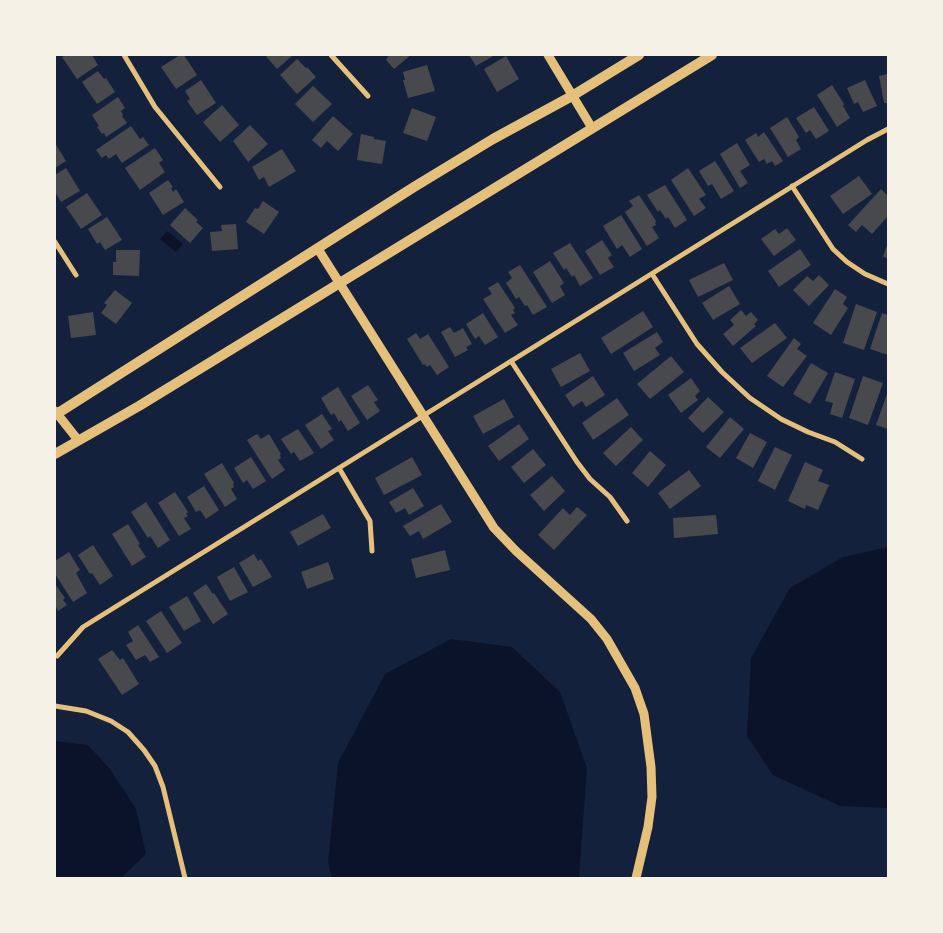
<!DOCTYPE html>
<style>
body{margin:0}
#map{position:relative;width:943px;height:933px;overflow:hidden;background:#14213d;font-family:Literata,serif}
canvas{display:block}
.frame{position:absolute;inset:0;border:56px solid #f6f1e7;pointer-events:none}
</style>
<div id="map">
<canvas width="943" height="933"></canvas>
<div class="frame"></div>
</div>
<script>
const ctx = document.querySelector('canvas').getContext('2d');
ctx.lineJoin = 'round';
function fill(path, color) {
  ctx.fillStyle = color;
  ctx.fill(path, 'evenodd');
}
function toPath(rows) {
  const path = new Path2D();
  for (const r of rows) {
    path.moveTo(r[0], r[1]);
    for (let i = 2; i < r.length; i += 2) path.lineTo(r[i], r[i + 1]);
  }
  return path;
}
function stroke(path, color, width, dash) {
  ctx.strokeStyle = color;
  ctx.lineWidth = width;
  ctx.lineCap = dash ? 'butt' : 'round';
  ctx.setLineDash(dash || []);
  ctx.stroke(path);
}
const water = toPath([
 [167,231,183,244,176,252,160,239],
 [888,547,888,808,840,806,773,775,747,736,751,658,790,588,843,557],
 [451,639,512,647,560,692,587,768,579,878,332,878,328,862,338,763,385,674],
 [55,741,88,745,110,769,136,809,146,854,121,878,55,878]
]);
const building = toPath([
 [66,55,92,55,98,65,77,79,62,57],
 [180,55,184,55,197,75,176,89,161,67],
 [265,55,291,55,292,56,277,69],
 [389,55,411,55,394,69,386,60],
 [469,55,495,55,476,66],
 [506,56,519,79,497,92,484,69],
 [297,59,306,68,307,67,316,77,297,94,280,75],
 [427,65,435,91,408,98,403,80,405,80,403,72],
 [98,71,104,79,106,78,115,92,97,104,82,82],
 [888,74,888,103,884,103,879,76],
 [201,80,216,103,197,115,187,101,190,99,185,91],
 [865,80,877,106,863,112,858,102,854,104,847,88],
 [832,85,844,104,843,106,850,118,837,127,817,95],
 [313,86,332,104,313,122,295,104],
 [118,97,125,108,121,111,123,115,122,116,127,123,106,137,104,133,102,134,97,127,99,126,92,115],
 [222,105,239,125,220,142,203,122],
 [814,107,829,131,816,139,810,130,806,133,796,118],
 [412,108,436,117,427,141,403,133],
 [333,116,353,134,338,151,327,141,321,148,312,140],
 [787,117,799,137,796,140,801,149,788,157,770,128],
 [250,125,268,144,248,162,233,141],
 [131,126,140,139,143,137,149,145,122,163,116,154,109,159,106,155,102,158,96,150],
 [764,132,783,161,775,166,772,161,767,164,764,159,759,162,745,140,756,133,758,137],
 [361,134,374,137,374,139,386,141,382,164,357,160],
 [55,143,66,161,55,168],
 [737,143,750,165,740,171,748,183,740,188,720,154],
 [155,148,163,160,159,163,165,172,140,190,125,168],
 [282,149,296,171,269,187,264,177,259,180,252,167],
 [715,161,734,191,721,199,712,184,708,186,699,171],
 [66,168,80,191,61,202,55,192,55,175],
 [688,168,706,195,699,199,706,208,694,216,671,180],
 [859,176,872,194,843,214,830,196],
 [168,180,173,187,171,188,173,192,176,189,184,202,163,215,149,193],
 [665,185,687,220,675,228,668,217,666,219,660,210,658,212,647,195],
 [881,189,888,196,888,216,872,234,862,225,856,232,848,225],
 [87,193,102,215,81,229,66,207],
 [639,195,656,221,655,223,656,225,652,227,659,238,647,246,625,212,633,206,629,201],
 [263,201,279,212,264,234,246,222,255,208,258,209],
 [185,208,198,220,196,222,203,228,190,243,170,225],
 [621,215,642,249,630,257,622,245,617,249,603,226],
 [107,217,122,240,105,250,100,242,97,244,88,229],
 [236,224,238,249,212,251,210,232,222,231,221,225],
 [787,228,796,240,774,256,761,239,775,229,779,234],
 [602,240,612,255,608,258,614,267,600,275,585,251],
 [888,242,888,258,883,257],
 [570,243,593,278,580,286,574,275,572,277,566,268,564,270,553,253],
 [800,249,811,265,779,287,768,271],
 [116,250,140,250,139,276,113,275,113,262,116,262],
 [550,261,564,283,560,286,565,295,552,303,533,272],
 [724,263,733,280,698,297,689,280],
 [520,265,547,307,533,315,527,305,525,306,519,297,516,299,506,283,512,278,508,272],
 [819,275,829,285,809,306,793,290,807,276,813,281],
 [498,282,515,308,513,310,515,313,511,315,518,325,505,333,483,299,492,294,488,288],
 [729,286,740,304,713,320,702,303],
 [835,289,847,297,843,304,848,308,831,335,813,323],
 [115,290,132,303,116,324,101,313,107,305,104,303],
 [856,304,877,312,864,350,843,343],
 [741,310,746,316,751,312,758,320,754,324,756,326,733,346,723,334,734,325,730,320],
 [643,311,653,327,611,354,601,338],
 [93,312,96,335,71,338,68,316],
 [483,313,498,337,485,345,479,336,475,339,466,324],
 [882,313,888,315,888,355,870,349],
 [775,323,787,338,752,363,740,348],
 [450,327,454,333,463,328,472,344,466,347,468,350,455,357,441,332],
 [657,332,663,342,655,348,660,355,634,371,623,353],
 [416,333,420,339,428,334,449,367,437,375,430,365,427,367,425,364,423,365,407,339],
 [794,338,801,344,797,349,807,356,783,387,767,376],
 [580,353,590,371,561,387,551,369],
 [671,356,684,372,650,399,637,384],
 [811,363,828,373,810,404,793,394],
 [835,372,855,379,842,418,830,414,833,403,825,401],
 [593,376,605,395,586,407,582,401,573,407,565,395],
 [863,376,883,383,868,425,849,418],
 [691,378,700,391,695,396,698,400,681,413,668,395],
 [368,385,378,400,374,402,380,411,367,420,351,396],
 [338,387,360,423,348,431,341,420,339,422,334,413,331,415,321,398],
 [888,391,888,429,876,425],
 [708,397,724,412,703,433,688,418],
 [617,398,629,415,593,440,582,423],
 [504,399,514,417,483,434,473,416],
 [322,414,332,429,328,431,334,440,321,449,305,425],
 [730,417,744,429,720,458,706,447],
 [519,424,529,439,499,461,488,446],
 [631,427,643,440,616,466,603,453],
 [298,429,314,453,300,461,294,452,291,454,281,439],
 [750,433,767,442,753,468,736,458],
 [257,434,261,439,269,434,281,454,280,455,281,458,278,460,285,470,272,479,247,440],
 [775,447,792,455,775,490,758,481],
 [533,449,546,465,524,483,511,467],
 [650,451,666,465,648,487,632,473],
 [251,457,266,481,253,489,247,480,243,483,234,468],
 [412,457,422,475,384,495,375,478],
 [805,462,823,470,818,481,829,485,818,510,806,505,805,509,788,501],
 [222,463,234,483,233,484,234,487,231,489,237,499,225,507,204,474],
 [689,470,701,486,670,509,658,493],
 [552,476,565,491,544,511,530,495],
 [204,486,219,510,206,519,200,510,196,512,187,497],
 [413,488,424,506,409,515,405,508,396,513,389,502],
 [175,492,188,512,186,514,188,516,184,518,191,529,179,536,158,503],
 [146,502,170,540,158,548,150,536,148,538,131,512],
 [441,504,452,522,423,539,419,531,410,536,403,526],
 [577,507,587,515,554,550,538,535,563,508,570,515],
 [323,514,331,528,298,546,290,532],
 [716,515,718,534,674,538,673,518],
 [128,524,140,544,138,545,146,557,132,566,112,534],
 [93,545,113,576,100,585,92,573,90,574,78,555],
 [445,550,450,570,416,578,411,559],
 [69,552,80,570,76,573,87,593,73,602,55,574,55,561],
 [254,554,258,561,261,559,272,577,253,587,239,563],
 [328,562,334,579,307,589,301,572],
 [234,567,248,592,230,601,217,577],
 [55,584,65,598,63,600,67,605,58,611,55,605],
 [206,584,213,594,214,593,228,614,213,624,193,593],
 [187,596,201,621,184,631,169,607],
 [161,611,182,643,167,653,146,621],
 [138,625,159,657,150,662,145,655,136,660,126,645,133,641,128,632],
 [112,650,120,660,123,658,139,684,122,695,98,659]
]);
const minor = toPath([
 [124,55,155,107,220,187],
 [331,55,368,96],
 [792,186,833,249,847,262,865,274,888,284],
 [55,242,76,275],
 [652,274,697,344,722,372,750,398,781,419,808,432,835,442,862,459],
 [511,361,577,462,590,479,610,497,627,521],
 [339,468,370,521,372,551],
 [57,656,83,627,867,140,888,129],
 [55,706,86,711,111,721,128,732,144,750,155,766,163,787,185,878]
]);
const tertiary = toPath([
 [548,55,592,128],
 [318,249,494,528,516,551,591,619,607,639,635,688,644,714,651,767,652,797,648,827,636,878],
 [55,411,78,440]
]);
const secondary = toPath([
 [55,415,414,187,493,139,572,96,639,55],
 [55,454,139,406,712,55]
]);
fill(water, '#0b132b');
fill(building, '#48494c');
stroke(minor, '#e5c07b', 5);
stroke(tertiary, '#e5c07b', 9);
stroke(secondary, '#e5c07b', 10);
</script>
